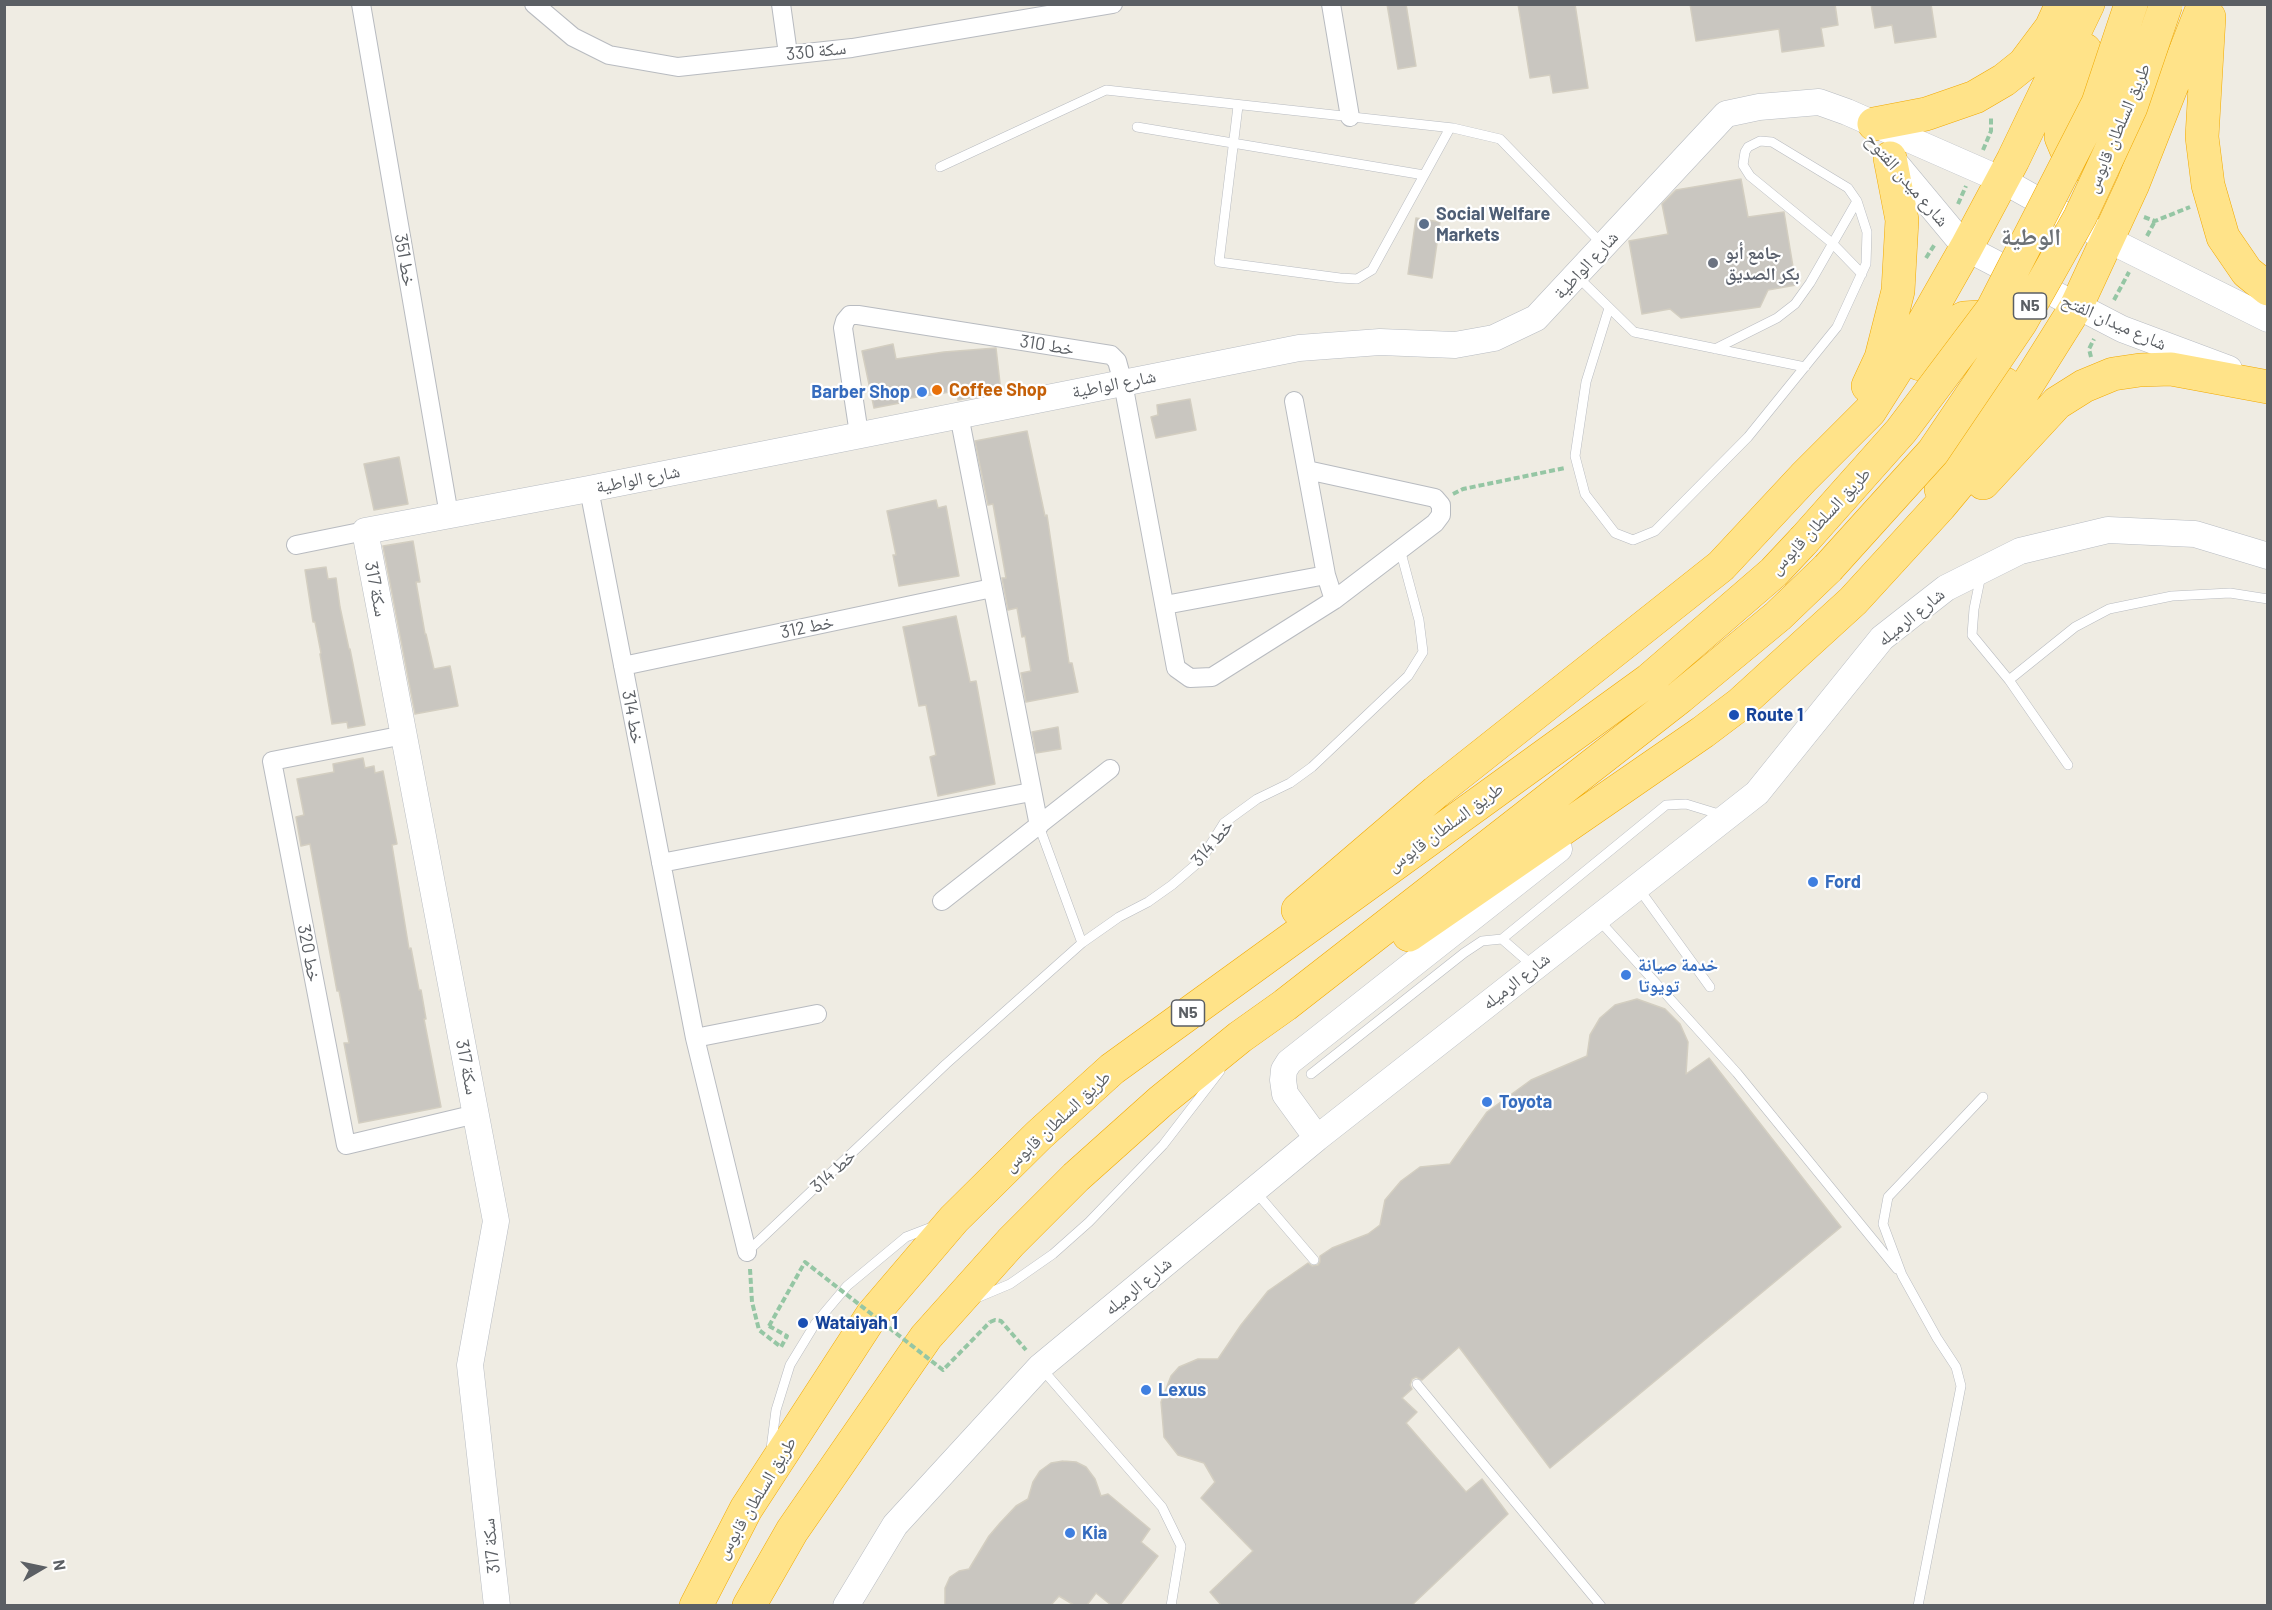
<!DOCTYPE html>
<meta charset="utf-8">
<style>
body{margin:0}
#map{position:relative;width:2272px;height:1610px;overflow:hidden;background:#efece3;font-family:Barlow,sans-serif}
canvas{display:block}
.frame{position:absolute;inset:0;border:6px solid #5b5f64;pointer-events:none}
.north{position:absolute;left:12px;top:1538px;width:60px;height:60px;-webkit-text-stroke:4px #fff;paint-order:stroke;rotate:81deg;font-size:16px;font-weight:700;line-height:24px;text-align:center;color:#5b5f64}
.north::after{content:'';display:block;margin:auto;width:21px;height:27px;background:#5b5f64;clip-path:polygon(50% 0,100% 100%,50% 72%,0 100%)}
</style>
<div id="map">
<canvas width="2272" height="1610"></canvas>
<div class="frame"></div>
<div class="north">N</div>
</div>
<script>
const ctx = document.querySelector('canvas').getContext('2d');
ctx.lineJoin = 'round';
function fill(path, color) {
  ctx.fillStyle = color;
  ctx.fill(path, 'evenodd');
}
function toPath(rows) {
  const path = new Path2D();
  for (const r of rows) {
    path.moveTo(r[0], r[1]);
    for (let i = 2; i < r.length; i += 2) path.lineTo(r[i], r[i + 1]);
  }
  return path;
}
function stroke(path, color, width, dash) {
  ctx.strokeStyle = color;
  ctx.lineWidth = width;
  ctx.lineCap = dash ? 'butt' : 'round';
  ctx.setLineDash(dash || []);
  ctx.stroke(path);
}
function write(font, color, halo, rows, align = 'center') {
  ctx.font = font + ' Barlow,"Noto Naskh Arabic",sans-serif';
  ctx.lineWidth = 4.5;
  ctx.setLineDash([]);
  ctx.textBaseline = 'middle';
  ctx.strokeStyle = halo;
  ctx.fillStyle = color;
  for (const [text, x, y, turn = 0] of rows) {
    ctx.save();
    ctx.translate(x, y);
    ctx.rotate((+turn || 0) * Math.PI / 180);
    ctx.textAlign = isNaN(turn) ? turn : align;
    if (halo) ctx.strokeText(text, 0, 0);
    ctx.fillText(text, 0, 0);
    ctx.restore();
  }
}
const building = toPath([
 [1387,4,1406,4,1416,66,1398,69,1387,4],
 [1518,4,1575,4,1588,88,1553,93,1550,75,1530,78,1518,4],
 [1690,4,1835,4,1838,25,1821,28,1824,46,1782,52,1779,29,1696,41,1690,4],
 [1871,4,1931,4,1936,37,1895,43,1892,25,1875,28,1871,4],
 [1741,179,1748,217,1784,212,1796,285,1768,290,1760,307,1681,318,1670,309,1642,314,1629,241,1668,234,1662,204,1676,190,1741,179],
 [1416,218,1440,222,1432,278,1408,274,1416,218],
 [893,344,896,359,944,352,996,348,1001,392,958,400,957,391,904,399,905,402,874,408,862,351,893,344],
 [1190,399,1196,430,1156,438,1151,417,1158,415,1157,405,1190,399],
 [1027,431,1045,516,1047,515,1069,663,1072,663,1078,692,1026,702,1021,673,1031,671,1025,636,1022,637,1017,608,1008,610,1002,578,1006,578,993,504,988,505,975,441,1027,431],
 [399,457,408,504,374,510,364,464,399,457],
 [936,500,938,508,946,506,959,576,899,586,893,555,896,555,887,511,936,500],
 [413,541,420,582,416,582,425,634,426,634,434,669,450,666,458,706,415,714,383,546,413,541],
 [326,567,328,579,336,578,340,607,349,649,350,649,365,725,348,728,347,722,332,724,320,654,321,653,315,622,313,622,305,570,326,567],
 [956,616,970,682,976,681,995,784,938,796,930,757,936,755,926,705,919,706,903,627,956,616],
 [1058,727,1061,749,1036,753,1032,732,1058,727],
 [363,758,365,768,374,766,375,773,383,771,397,844,392,845,409,949,411,948,419,990,421,990,426,1019,424,1019,441,1107,359,1123,344,1043,349,1043,339,991,337,991,310,844,301,846,296,817,304,815,297,779,334,772,333,764,363,758],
 [1637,999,1665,1009,1680,1024,1688,1042,1686,1074,1709,1058,1841,1227,1550,1468,1459,1347,1422,1380,1416,1377,1412,1379,1410,1385,1412,1389,1402,1398,1417,1412,1406,1423,1466,1492,1482,1479,1508,1514,1412,1605,1221,1605,1210,1592,1253,1551,1201,1498,1215,1482,1204,1463,1178,1455,1164,1437,1161,1402,1171,1376,1179,1367,1198,1359,1218,1359,1241,1325,1268,1291,1308,1263,1312,1266,1318,1265,1320,1262,1320,1256,1332,1248,1368,1234,1380,1225,1385,1200,1401,1181,1420,1167,1450,1164,1487,1112,1531,1080,1587,1056,1590,1035,1600,1018,1615,1005,1637,999],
 [1063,1461,1076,1462,1086,1467,1095,1479,1101,1496,1108,1494,1150,1529,1141,1542,1158,1556,1120,1605,1111,1605,1096,1593,1087,1605,1074,1605,1059,1596,1051,1605,945,1605,945,1588,950,1577,959,1571,969,1569,989,1536,1000,1523,1016,1506,1028,1499,1033,1482,1040,1471,1051,1463,1063,1461]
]);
const path = toPath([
 [1983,150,1991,131,1991,117],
 [1958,204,1966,186],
 [2144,217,2155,221,2190,207],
 [2147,236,2155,221],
 [1926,258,1935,244],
 [2114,300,2129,272],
 [2091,357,2089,349,2094,339],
 [1453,494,1463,489,1565,468],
 [750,1269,752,1302,759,1330,781,1347,787,1336,769,1326],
 [990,1322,995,1320,1001,1321,1026,1350]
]);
const lane = toPath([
 [1238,106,1219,262,1340,278,1357,279,1372,270,1450,128],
 [1137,127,1424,175],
 [940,167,1106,90,1453,128,1500,139,1602,244],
 [1581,273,1584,283,1634,332,1805,367],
 [1609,308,1586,382,1575,456,1585,494,1615,533,1633,540,1655,531,1748,437,1837,327,1866,264,1867,232,1857,201,1848,188,1772,142,1760,141,1748,147,1745,152,1743,165,1750,176,1832,243,1862,274],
 [1715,349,1777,318,1795,304,1810,283,1857,201],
 [1981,575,1974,609,1972,635,2009,680,2068,765],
 [2009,680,2075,627,2109,609,2172,596,2230,593,2268,599],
 [1039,826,1082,943],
 [1639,889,1710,987],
 [1598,919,1737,1073,1897,1269],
 [1533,966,1502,939,1666,805,1686,804,1722,815],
 [1311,1074,1464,953,1482,941,1502,939],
 [1255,1191,1314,1260],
 [747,1252,946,1064,1082,943,1119,917,1148,902,1172,885,1201,860,1224,823,1257,799,1290,783,1312,767,1408,676,1423,652,1419,620,1400,549],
 [979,1297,1010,1284,1053,1254,1089,1222,1163,1145,1220,1071],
 [1042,1369,1162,1507,1181,1546,1171,1606],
 [1417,1384,1601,1606],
 [771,1449,776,1410,790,1365,815,1324,847,1286,906,1237,932,1227],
 [1918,1606,1961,1386,1956,1367,1937,1338,1902,1275,1883,1224,1888,1197,1983,1097]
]);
const street = toPath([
 [361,4,449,515],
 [534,4,573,37,609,55,678,67,852,48,1113,4],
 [781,4,788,54],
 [1331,4,1350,117],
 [1294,401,1326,575,1334,600],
 [959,415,1039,826],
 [859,434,843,328,845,321,850,315,858,315,1111,355,1117,361,1123,383,1176,668,1190,678,1212,677,1334,600,1435,523,1441,515,1441,505,1435,498,1307,470],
 [589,489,695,1038,747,1252],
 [296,545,365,531],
 [1165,605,1326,575],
 [623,666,992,588],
 [404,735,272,761,346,1145,476,1114],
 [661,863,1031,792],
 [942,901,1110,769],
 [695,1038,817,1014]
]);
const secondary = toPath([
 [1891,158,1966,248,2122,329,2229,369],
 [1317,1138,1285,1094,1283,1080,1284,1070,1289,1062,1559,849],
 [497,1606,470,1365,496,1221,365,531,589,489,1299,348,1380,342,1455,345,1494,338,1536,318,1726,114,1759,107,1819,102,1847,112,2002,180,2109,240,2268,319],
 [846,1606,895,1525,1040,1367,1317,1138,1757,793,1882,638,1946,588,2020,551,2108,530,2195,534,2268,556]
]);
const highway = toPath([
 [2209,17,2202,137,2208,185,2223,237,2247,272,2268,289],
 [2085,50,2062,124,2061,137,2066,149,2081,164,2093,168],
 [1874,124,1926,114,1975,97,2004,80,2024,64,2051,28,2062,4],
 [1920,364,1949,327,1964,318,1979,317,1990,322,2004,334],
 [1868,386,1881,358,1898,291,1902,220,1890,158],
 [1983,483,2057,403,2084,386,2113,374,2140,370,2171,369,2268,387],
 [1941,489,1943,470,2005,384],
 [1298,910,1436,792,1721,566,1804,477,1870,411,1903,359,1966,248,2013,160,2088,4],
 [1409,935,1703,732,1740,704,1853,601,1940,506,1985,452,2076,307,2133,184,2204,4],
 [696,1606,746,1509,872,1315,954,1219,1039,1135,1112,1069,1649,680,1774,572,1804,540],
 [749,1606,792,1531,926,1337,1011,1242,1076,1177,1161,1101,1240,1037,1285,1005,1680,697,1778,616,1828,568]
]);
const pathBridge = toPath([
 [769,1326,805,1262,943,1370,990,1322]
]);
const highwayBridge = toPath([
 [1804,540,1901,431,1992,310,2098,103,2131,4],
 [1828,568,1933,452,2021,322,2080,217,2131,107,2166,4]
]);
const markers = [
 [1424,224,6,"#5c6f8a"],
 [1713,263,6,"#6b7280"],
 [937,390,6,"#e8710a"],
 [922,392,6,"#3f7fe0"],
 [1734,715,6,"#1a4fb4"],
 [1813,882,6,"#3f7fe0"],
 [1626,975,6,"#3f7fe0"],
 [1487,1102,6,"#3f7fe0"],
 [803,1323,6,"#1a4fb4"],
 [1146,1390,6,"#3f7fe0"],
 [1070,1533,6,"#3f7fe0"]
];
const shields = [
 [2030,306,33],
 [1188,1013,33]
];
const shieldNames = [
 ["N5",2030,306],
 ["N5",1188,1013]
];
const streetNames = [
 ["سكة 330",816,51,-6],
 ["طريق السلطان قابوس",2118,128,-67],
 ["شارع ميدن الفتوح",1907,180,49],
 ["خط 351",405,260,80],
 ["شارع الواطية",1586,265,-47],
 ["شارع ميدان الفتح",2114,322,24],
 ["خط 310",1047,345,9],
 ["شارع الواطية",1114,384,-11],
 ["شارع الواطية",638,479,-11],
 ["طريق السلطان قابوس",1820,521,-47],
 ["سكة 317",376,589,79],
 ["شارع الرميله",1911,617,-39],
 ["خط 312",807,627,-12],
 ["خط 314",633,717,79],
 ["طريق السلطان قابوس",1445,827,-36],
 ["خط 314",1212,843,-50],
 ["خط 320",309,953,79],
 ["شارع الرميله",1516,981,-38],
 ["سكة 317",467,1067,79],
 ["طريق السلطان قابوس",1057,1121,-43],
 ["خط 314",833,1171,-43],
 ["شارع الرميله",1138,1286,-39],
 ["طريق السلطان قابوس",756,1498,-59],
 ["سكة 317",491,1546,-96]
];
const serviceNames = [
 ["Social Welfare",1436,214],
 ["Markets",1436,235]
];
const worshipNames = [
 ["جامع أبو",1725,253],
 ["بكر الصديق",1725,274]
];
const foodNames = [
 ["Coffee Shop",949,390]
];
const shopNames = [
 ["Barber Shop",910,392,"right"],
 ["Ford",1825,882],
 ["خدمة صيانة",1638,965],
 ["تويوتا",1638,986],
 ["Toyota",1499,1102],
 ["Lexus",1158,1390],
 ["Kia",1082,1533]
];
const transitNames = [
 ["Route 1",1746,715],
 ["Wataiyah 1",815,1323]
];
const districtNames = [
 ["الوطية",2031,237]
];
fill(building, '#c9c6c0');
stroke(building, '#d3cec1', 1.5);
stroke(lane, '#b8bbc0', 10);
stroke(street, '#b8bbc0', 20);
stroke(secondary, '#b8bcc2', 27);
stroke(highway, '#f1a900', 34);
stroke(path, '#95c6a4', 4, [6, 3]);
stroke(lane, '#fff', 9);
stroke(street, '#fff', 18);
stroke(secondary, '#fff', 26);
stroke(highway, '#ffe389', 33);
stroke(highwayBridge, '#f1a900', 34, []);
stroke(pathBridge, '#95c6a4', 4, [6, 3]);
stroke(highwayBridge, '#ffe389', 33);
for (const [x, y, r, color] of markers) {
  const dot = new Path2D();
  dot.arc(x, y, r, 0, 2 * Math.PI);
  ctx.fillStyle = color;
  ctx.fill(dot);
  stroke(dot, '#fff', 2);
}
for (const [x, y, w] of shields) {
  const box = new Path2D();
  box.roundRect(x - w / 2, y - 13, w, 26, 4.5);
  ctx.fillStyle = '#fff';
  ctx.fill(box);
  stroke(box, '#5b5f64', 1.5);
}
write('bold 16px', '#5b5f64', null, shieldNames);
write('18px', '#5b5f64', '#fff', streetNames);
write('bold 18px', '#4e5e75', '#fff', serviceNames, 'left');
write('bold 18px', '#5b616d', '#fff', worshipNames, 'left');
write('bold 18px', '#c56008', '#fff', foodNames, 'left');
write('bold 18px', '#366cbe', '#fff', shopNames, 'left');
write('bold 18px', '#164399', '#fff', transitNames, 'left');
write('bold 24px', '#6c7176', '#fff', districtNames);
</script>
